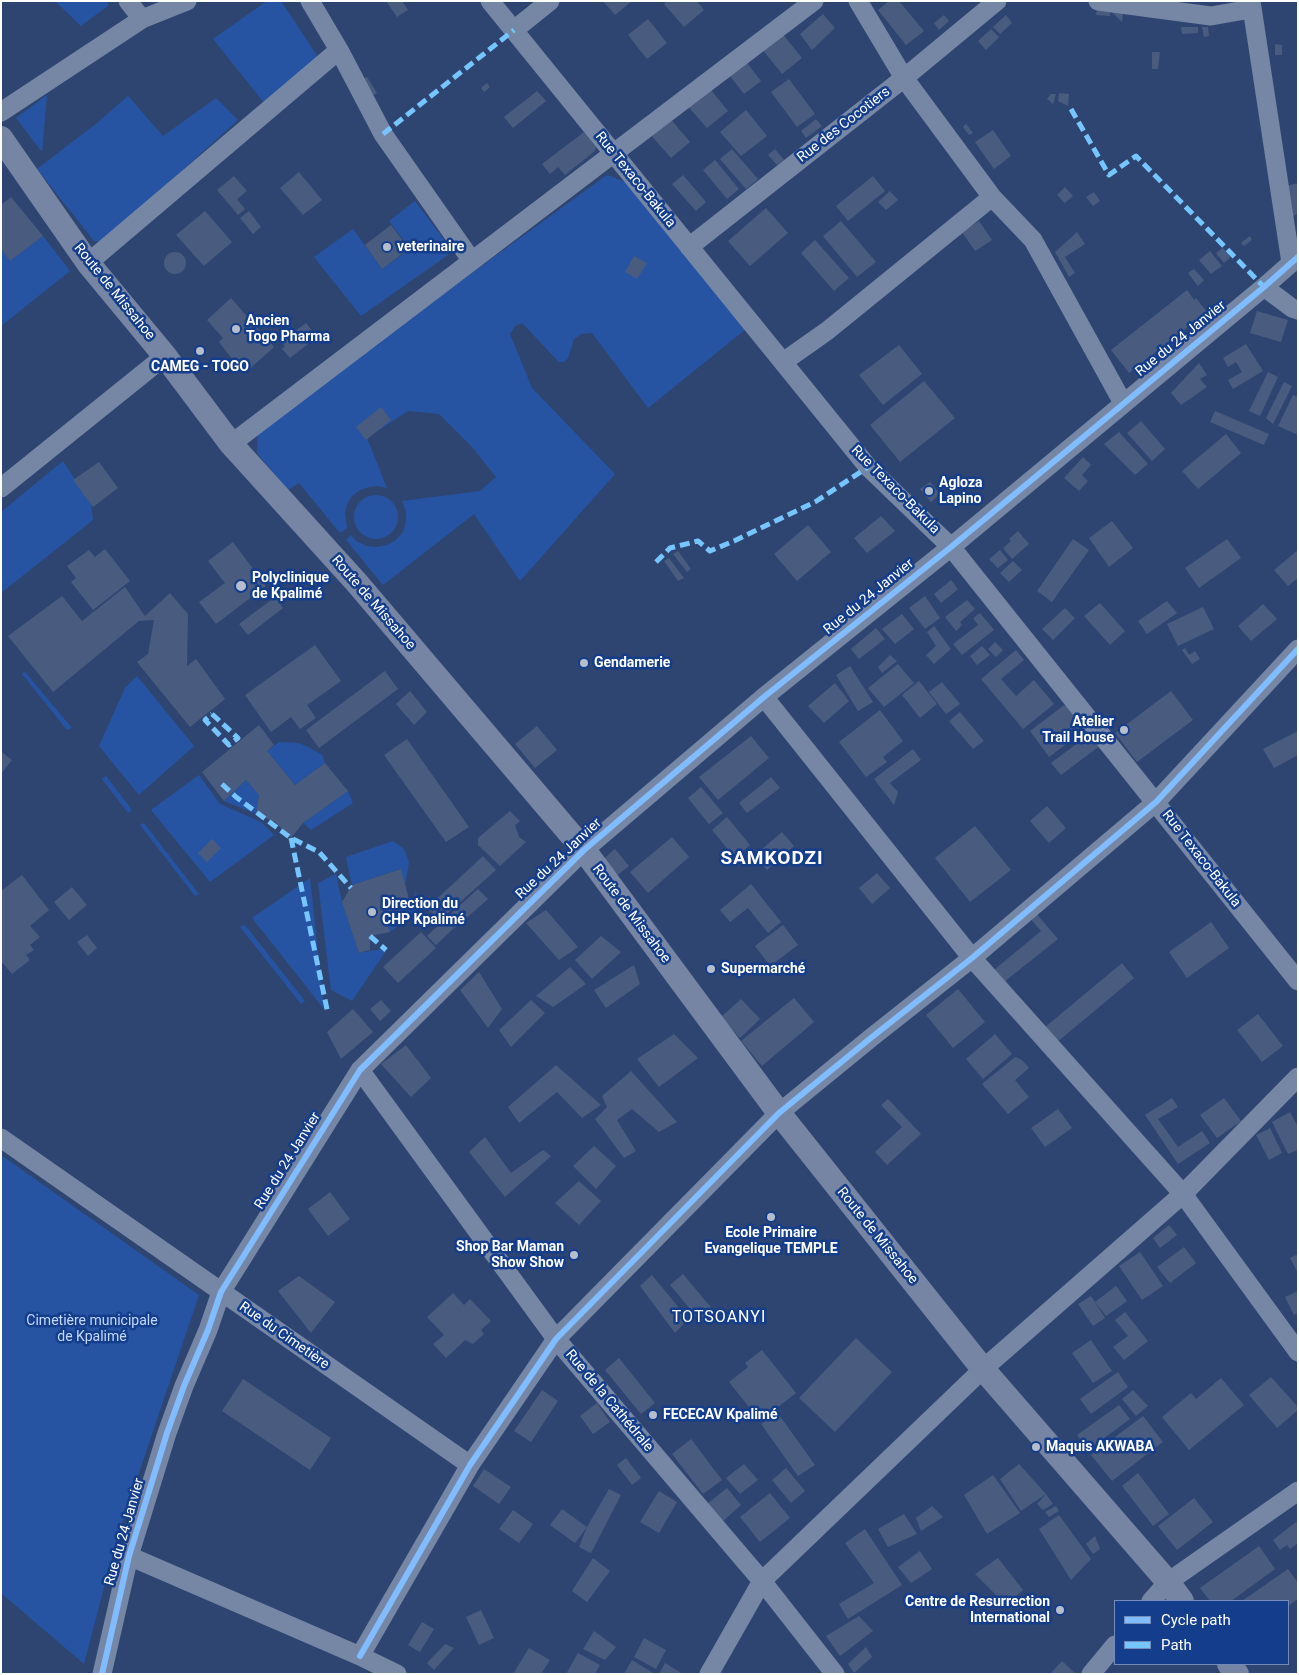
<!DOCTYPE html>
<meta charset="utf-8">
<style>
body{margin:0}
#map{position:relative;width:1299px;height:1675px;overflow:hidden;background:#2f4571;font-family:Roboto,sans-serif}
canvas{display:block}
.frame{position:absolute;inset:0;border:2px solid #fff;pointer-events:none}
.legend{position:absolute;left:1114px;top:1600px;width:175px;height:65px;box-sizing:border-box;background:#143d8c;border:1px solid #728bba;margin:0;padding:6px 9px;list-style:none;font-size:15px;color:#fff}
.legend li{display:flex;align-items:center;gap:10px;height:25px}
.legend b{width:25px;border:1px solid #728bba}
</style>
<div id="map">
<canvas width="1299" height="1675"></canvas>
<div class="frame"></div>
<ul class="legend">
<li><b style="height:6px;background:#80bcff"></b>Cycle path</li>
<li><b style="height:6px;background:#76c5fe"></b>Path</li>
</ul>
</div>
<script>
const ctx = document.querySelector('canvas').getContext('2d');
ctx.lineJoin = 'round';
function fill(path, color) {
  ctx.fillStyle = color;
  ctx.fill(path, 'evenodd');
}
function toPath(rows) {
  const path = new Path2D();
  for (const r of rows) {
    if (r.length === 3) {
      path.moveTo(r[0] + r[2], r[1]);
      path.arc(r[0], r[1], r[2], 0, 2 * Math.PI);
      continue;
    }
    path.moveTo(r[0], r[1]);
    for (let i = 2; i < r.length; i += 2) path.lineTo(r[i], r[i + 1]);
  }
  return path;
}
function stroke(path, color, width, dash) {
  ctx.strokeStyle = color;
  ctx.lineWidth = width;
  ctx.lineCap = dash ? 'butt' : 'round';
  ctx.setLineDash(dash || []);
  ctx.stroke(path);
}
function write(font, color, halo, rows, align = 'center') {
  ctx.font = font + ' Roboto,sans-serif';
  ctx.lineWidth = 5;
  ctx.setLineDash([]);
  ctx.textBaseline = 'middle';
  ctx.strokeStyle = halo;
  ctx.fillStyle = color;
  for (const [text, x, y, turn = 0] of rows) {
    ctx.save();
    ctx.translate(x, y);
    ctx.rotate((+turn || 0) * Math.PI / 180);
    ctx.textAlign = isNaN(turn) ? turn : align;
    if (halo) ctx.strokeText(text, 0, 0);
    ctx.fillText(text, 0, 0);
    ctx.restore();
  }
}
const green = toPath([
 [55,1,106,1,109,5,81,26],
 [267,1,281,1,324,66,269,109,213,39],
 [47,95,42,152,16,118],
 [128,96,163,136,216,98,238,120,104,241,94,241,37,169,97,123],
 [607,175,625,182,746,329,648,408,592,333,581,334,574,339,568,358,565,362,559,362,522,323,515,326,510,334,532,388,615,474,520,581,474,514,383,585,346,540,351,535,356,541,366,546,376,547,387,545,396,540,403,532,406,522,406,511,402,501,480,491,496,477,472,447,439,414,408,411,367,438,387,488,378,486,369,487,360,490,352,496,347,504,345,513,347,528,340,533,299,483,288,490,257,453,258,428],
 [415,201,449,246,448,255,361,316,314,257,353,229,382,269,410,249,389,221],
 [43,236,70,271,1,326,1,249,10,261],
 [63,461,91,504,93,520,1,593,1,512],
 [376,517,22],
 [25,672,72,728,67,730,22,674],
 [137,676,194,746,139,795,99,746,125,688],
 [279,742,298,743,308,747,322,755,325,763,295,785,267,751],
 [199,775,220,804,261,822,274,835,210,882,151,810],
 [106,776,132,810,128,813,102,779],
 [246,780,259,795,256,814,224,801],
 [348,791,353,803,311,830,303,823],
 [144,823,199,894,195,896,140,825],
 [393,841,404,849,409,862,405,885,400,869,352,885,346,857],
 [336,874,342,902,359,953,388,948,352,1001,331,990,318,883],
 [310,878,324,1009,252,918],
 [416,890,417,910,390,932,385,916,411,907],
 [245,925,305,1001,301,1004,240,927],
 [1,1155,199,1295,116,1541,84,1664,1,1593]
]);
const building = toPath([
 [386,1,402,1,408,10,397,17],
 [603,1,632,1,615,15],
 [667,1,697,1,704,10,684,27,664,4],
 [889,1,899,1,924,31,906,45,878,10],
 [1097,9,1110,10,1123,14,1122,22,1110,10,1110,16,1096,15],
 [823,14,835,28,812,50,800,34],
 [944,15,949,21,939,30,934,23],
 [1006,15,1012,23,1000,34,993,27],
 [648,19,667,43,647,59,628,35],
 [1181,27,1198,27,1198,33,1182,34],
 [1202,27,1208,27,1209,36,1204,37],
 [991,29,999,37,986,50,978,41],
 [782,33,802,58,782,74,762,49],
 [1275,44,1282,45,1282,55,1275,55],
 [1152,52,1160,52,1158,69,1152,69],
 [743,58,761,81,744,94,726,71],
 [367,77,377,93,372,96,362,79],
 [789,79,815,114,797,127,771,92],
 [487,83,490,87,484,92,481,88],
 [707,85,728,111,707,128,685,103],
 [537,91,546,101,513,128,504,117],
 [1059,93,1069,94,1068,106,1058,101],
 [1051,94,1056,94,1053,104,1047,99],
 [746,110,767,136,741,156,720,132],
 [668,116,690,142,671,158,649,133],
 [816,119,822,126,806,138,801,131],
 [966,124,973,133,969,135,963,127],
 [993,130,1011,156,994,169,975,142],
 [584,132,596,147,595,151,565,175,558,167,550,174,542,164],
 [732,149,758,179,746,189,720,159],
 [775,149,784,160,777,165,768,155],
 [715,160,739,189,727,199,703,170],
 [299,172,322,200,303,215,280,188],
 [683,175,706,202,696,211,672,184],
 [234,176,247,191,237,199,245,209,238,215,217,190],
 [873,176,885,191,848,221,836,206],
 [1298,183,1298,213,1291,218,1286,186],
 [1065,187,1073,196,1065,203,1057,195],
 [890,191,898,200,886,210,878,202],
 [1094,192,1100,201,1093,206,1086,197],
 [11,197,43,236,10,261,1,249,1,205],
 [766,208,788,233,750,266,728,241],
 [205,211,232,242,204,266,176,235],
 [249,211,261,227,253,234,240,218],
 [841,221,876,262,857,277,823,236],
 [979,221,992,240,975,251,962,232],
 [391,225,409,249,382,269,365,245],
 [1077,232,1085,244,1065,257,1075,273,1069,277,1055,252],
 [1250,236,1252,240,1244,246,1241,243],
 [815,240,849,278,834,291,801,253],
 [1223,248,1231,257,1224,263,1216,253],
 [1210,251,1222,266,1211,274,1199,260],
 [175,263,11],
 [634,256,647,263,637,279,625,272],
 [1194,269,1204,280,1198,286,1188,273],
 [1187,290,1194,300,1196,298,1207,312,1129,373,1111,350],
 [231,298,274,347,244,374,219,342,223,338,207,320],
 [1257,311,1288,320,1281,342,1250,333],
 [306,323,317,337,290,358,282,349,285,346,281,342],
 [1246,344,1263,371,1233,389,1228,380,1242,372,1236,362,1228,367,1223,358],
 [899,345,922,374,883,405,859,375],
 [1199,363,1207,375,1200,379,1207,387,1181,405,1171,393],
 [1268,372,1278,377,1260,416,1249,411],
 [924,381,955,418,900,462,870,425],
 [1284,382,1292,386,1273,424,1266,418],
 [1293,395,1298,397,1298,435,1278,426],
 [381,407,391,420,366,440,356,427],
 [1215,411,1269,434,1264,445,1210,422],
 [1141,421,1165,449,1152,461,1127,433],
 [1119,432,1148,464,1135,475,1104,444],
 [1226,434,1241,453,1198,489,1182,471],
 [1083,457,1091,465,1082,475,1088,481,1079,491,1064,478],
 [99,462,118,488,93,507,73,480],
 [930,482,940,494,931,502,920,489],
 [881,516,895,531,867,553,854,538],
 [1112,521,1133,548,1109,567,1089,538],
 [808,525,831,552,797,581,774,554],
 [1018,531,1029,544,1012,559,1003,548,1011,541,1009,539],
 [1073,539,1089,550,1052,602,1037,591],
 [1227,539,1241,558,1199,588,1185,568],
 [233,542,266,586,216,624,199,602,225,583,208,561],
 [105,549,130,581,93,610,71,582,76,578,67,566,89,550,95,557],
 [1000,550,1008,560,998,568,989,559],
 [1298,550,1298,578,1288,586,1274,570],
 [678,551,691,569,687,572,673,554],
 [669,558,684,578,678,581,664,561],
 [1013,561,1022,570,1009,582,1000,573],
 [951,580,958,589,941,603,934,594],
 [125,587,145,616,170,593,188,614,187,666,196,659,225,699,190,727,137,662,148,654,154,620,139,621,53,692,8,636,62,596,82,621],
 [925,596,940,618,925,629,909,608],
 [275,597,283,608,248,635,239,624],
 [967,600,975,609,960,622,962,625,956,631,945,617],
 [1167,601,1177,613,1147,634,1138,621],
 [1100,603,1125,631,1110,645,1084,616],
 [1263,604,1277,619,1251,641,1238,626],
 [1203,607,1214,629,1178,646,1167,624],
 [1065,608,1075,618,1053,640,1042,629],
 [980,613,994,630,962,655,953,644,978,625,973,618],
 [902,614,914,629,895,644,882,629],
 [934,626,951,649,934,664,926,655,936,646,927,632],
 [876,628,885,639,859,659,851,649],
 [995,642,1003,650,996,657,988,649],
 [315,645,341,681,307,705,316,718,300,729,291,717,271,732,245,695],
 [982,646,990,655,977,665,970,656],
 [1185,648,1189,655,1195,651,1200,659,1192,664,1182,650],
 [1016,650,1024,660,1001,679,1016,696,1034,680,1054,704,1023,729,981,679],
 [890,655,897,661,882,673,878,667],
 [898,664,914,683,884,707,868,688],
 [850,666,873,702,858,711,836,675],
 [385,671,398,689,319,748,306,730],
 [919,681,937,704,920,718,902,695],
 [942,682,960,704,946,714,929,692],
 [835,683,849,701,824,723,808,706],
 [410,691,427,712,414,725,396,704],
 [1171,691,1193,720,1137,762,1115,733],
 [1070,705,1087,728,1049,757,1030,731,1063,706],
 [880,710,903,741,883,757,887,762,866,777,839,742],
 [960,712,984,741,973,749,949,721],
 [259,725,274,745,267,751,295,785,325,763,348,791,303,823,291,838,275,822,256,814,259,795,246,780,224,801,202,772],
 [537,726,557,750,535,768,515,744],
 [1298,731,1298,755,1274,768,1263,749],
 [1091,733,1101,745,1061,775,1051,763],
 [751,736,769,758,718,800,699,777],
 [407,739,469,827,446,842,384,755],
 [913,749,921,760,890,783,898,792,894,805,874,779],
 [2,752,12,760,1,774,1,754],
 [771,777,780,788,747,813,739,803],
 [701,787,723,813,709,824,688,798],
 [1047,806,1066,828,1049,843,1030,821],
 [510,811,520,821,515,825,519,837,526,842,500,866,478,845,478,838],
 [727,817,750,845,735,858,712,830],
 [975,826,1011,870,970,902,935,858],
 [782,832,794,846,767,870,754,856],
 [672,837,689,857,648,893,630,872],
 [212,839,221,848,207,862,198,853],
 [615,849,629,866,614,878,600,862],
 [483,856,496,870,439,921,427,908],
 [401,869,411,907,385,916,390,932,370,936,370,950,359,953,342,902,352,885],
 [877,873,890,888,872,904,859,888],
 [22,875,49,910,30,926,40,937,30,945,34,950,26,955,30,960,12,974,1,961,1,891],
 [751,884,781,922,768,933,748,908,730,922,720,910],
 [72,887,87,905,69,920,54,902],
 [478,889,488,899,455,928,446,918],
 [546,910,578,947,559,960,526,923],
 [1035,912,1058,939,1004,982,994,970,1041,931,1029,917],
 [445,919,454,928,436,945,427,936],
 [1211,922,1229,948,1187,978,1169,952],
 [783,925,798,945,770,966,755,946],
 [421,932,436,948,398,983,383,967],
 [87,935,97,948,88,956,77,942],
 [601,936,621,952,592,979,575,960],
 [1122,963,1134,978,1056,1043,1044,1028],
 [634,965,640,984,606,1008,594,990],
 [570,967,586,984,553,1007,536,996],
 [479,972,502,1009,488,1028,460,990],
 [958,989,985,1022,953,1048,926,1015],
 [794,998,814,1022,762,1066,741,1041],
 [741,999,760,1019,740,1038,721,1017],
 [381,1000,391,1011,380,1021,370,1009],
 [531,1000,545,1013,511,1047,499,1030],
 [353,1009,373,1032,341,1059,327,1032],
 [1258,1014,1283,1046,1262,1062,1237,1030],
 [674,1034,698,1058,659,1087,637,1059],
 [995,1034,1012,1054,983,1079,966,1059],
 [406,1045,431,1078,411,1097,381,1064],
 [1015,1057,1022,1060,1029,1068,1015,1080,1029,1097,1008,1114,982,1084],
 [556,1065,601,1105,582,1118,557,1092,519,1123,508,1107],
 [631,1071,677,1122,659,1132,632,1109,617,1120,636,1151,624,1158,595,1119,607,1107,602,1096],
 [1172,1098,1178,1107,1158,1119,1178,1147,1202,1131,1210,1143,1178,1164,1145,1115],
 [1224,1098,1241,1121,1217,1138,1200,1115],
 [888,1099,921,1134,887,1165,875,1152,902,1127,881,1105],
 [1058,1109,1072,1128,1045,1147,1031,1128],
 [1290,1112,1298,1127,1298,1150,1288,1154,1272,1122],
 [1270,1128,1282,1153,1269,1160,1256,1135],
 [485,1137,511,1173,543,1150,551,1156,505,1197,469,1152],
 [594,1146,616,1166,596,1189,573,1166],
 [579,1181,601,1201,579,1225,555,1203],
 [330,1192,350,1219,328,1236,308,1209],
 [1169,1225,1177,1235,1160,1248,1153,1238],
 [1184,1247,1196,1263,1170,1283,1157,1267],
 [1140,1252,1163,1286,1142,1300,1119,1266],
 [1298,1254,1298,1273,1290,1258],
 [683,1274,714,1311,701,1322,670,1285],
 [652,1275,688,1319,675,1333,640,1286],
 [299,1276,335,1302,311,1333,278,1291],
 [1116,1286,1127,1301,1106,1316,1095,1302],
 [1298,1291,1298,1313,1294,1315,1285,1297],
 [453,1293,464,1305,470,1299,491,1321,481,1330,484,1334,473,1344,465,1340,446,1358,433,1344,444,1335,427,1317],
 [1091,1296,1105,1318,1093,1326,1078,1304],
 [1125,1312,1148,1341,1124,1360,1113,1347,1128,1336,1115,1320],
 [856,1338,892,1372,835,1432,799,1398],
 [1091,1340,1112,1371,1093,1383,1072,1353],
 [762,1350,796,1393,760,1421,729,1382,748,1367,745,1363],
 [619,1358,655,1403,641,1414,605,1370],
 [1118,1372,1128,1387,1091,1414,1080,1399],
 [1271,1377,1298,1407,1298,1410,1277,1428,1249,1395],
 [1221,1378,1244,1405,1189,1450,1162,1417,1191,1393,1196,1399],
 [243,1379,331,1438,310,1470,222,1411],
 [542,1390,558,1401,531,1442,514,1431],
 [1133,1390,1148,1406,1136,1416,1122,1399],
 [597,1403,610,1422,593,1434,580,1416],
 [1119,1405,1130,1419,1088,1450,1077,1435],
 [777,1412,815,1465,798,1476,761,1424],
 [1143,1416,1163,1442,1112,1481,1091,1455],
 [691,1439,722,1480,703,1494,672,1454],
 [626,1458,641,1478,632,1485,617,1465],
 [744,1464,758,1480,740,1494,726,1478],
 [1019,1464,1046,1494,1053,1504,1043,1510,1037,1504,1046,1494,1021,1511,1000,1479],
 [786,1468,805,1491,791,1503,772,1480],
 [484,1469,511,1487,499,1504,473,1486],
 [1138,1473,1169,1514,1153,1526,1122,1486],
 [993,1475,1020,1513,987,1534,964,1495],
 [727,1488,741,1505,722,1522,707,1504],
 [609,1489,621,1495,591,1553,579,1547,587,1527],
 [659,1491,677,1502,659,1533,640,1522],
 [770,1493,790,1518,760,1542,740,1517],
 [1194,1498,1213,1522,1177,1550,1158,1526],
 [932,1506,943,1517,921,1531,916,1518],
 [1056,1506,1059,1511,1049,1517,1045,1512],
 [562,1509,587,1527,575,1543,550,1525],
 [513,1510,533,1524,519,1543,499,1529],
 [904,1514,917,1534,888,1547,878,1529],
 [1059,1515,1091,1559,1071,1580,1039,1529],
 [1296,1522,1298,1524,1298,1543,1290,1549,1287,1545,1280,1550,1273,1540],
 [865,1529,902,1585,848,1619,839,1604,874,1583,845,1543],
 [1095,1536,1100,1549,1093,1554,1086,1544],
 [1259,1546,1275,1569,1231,1601,1210,1601,1200,1588],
 [920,1551,932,1569,911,1583,898,1567],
 [593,1558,610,1571,587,1602,572,1591],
 [998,1558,1023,1590,1006,1605,975,1574],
 [1288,1569,1298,1583,1298,1599,1288,1606,1288,1601,1242,1601],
 [481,1610,494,1638,479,1645,466,1617],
 [859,1616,873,1631,840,1656,826,1636],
 [422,1622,434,1629,420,1652,408,1645],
 [594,1631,616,1647,605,1660,583,1649],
 [644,1638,666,1650,656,1669,634,1657],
 [445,1644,454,1648,434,1670,427,1663],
 [866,1647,872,1657,854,1673,848,1664],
 [529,1648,550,1660,541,1674,513,1674],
 [578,1653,600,1665,595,1674,566,1674],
 [632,1660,653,1673,652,1674,624,1674],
 [1062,1661,1076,1674,1050,1674],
 [665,1663,683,1674,659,1674]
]);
const minor = toPath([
 [128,1,142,19],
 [310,1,339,50,383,134,472,261],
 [490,1,868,467,951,547,1298,981],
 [858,1,904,78,992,197,1033,240,1123,403],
 [1098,1,1211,16,1251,9],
 [1251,1,1291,263],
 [514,30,550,1],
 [1,112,142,19,187,1],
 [689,247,904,78,997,1],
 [88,263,339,50],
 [1264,287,1292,308,1298,310],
 [783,362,827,331,992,197],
 [231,444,814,1],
 [1,488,165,356],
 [764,697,972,958,1183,1194,1298,1352],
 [360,1070,556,1339,762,1581,835,1674],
 [1,1138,470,1465],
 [129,1556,360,1656,397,1674],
 [1151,1601,1168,1582,1298,1491],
 [360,1656,470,1465,556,1339,779,1113,872,1037,972,958,1156,802,1298,649],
 [102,1674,129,1556,167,1433,184,1386,208,1330,221,1292,360,1070,584,850,764,697,951,547,1264,287,1298,257],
 [709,1674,762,1581,983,1369,1183,1194,1298,1077],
 [1091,1674,1115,1645]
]);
const major = toPath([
 [1,138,88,263,165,356,231,444,357,583,584,850,779,1113,983,1369,1168,1582,1182,1601],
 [1229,1664,1237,1674]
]);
const quiet = toPath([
 [1071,109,1109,175,1136,156,1264,287],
 [383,134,514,30],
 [656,562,670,548,698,541,710,551,734,541,815,502,868,467],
 [212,714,238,738,229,745,205,720,212,714],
 [222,784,236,797,291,838,319,852,351,888],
 [291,838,328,1014],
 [370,936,386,950]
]);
const cycleway = toPath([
 [360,1656,470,1465,556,1339,779,1113,872,1037,972,958,1156,802,1298,649],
 [102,1674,129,1556,167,1433,184,1386,208,1330,221,1292,360,1070,584,850,764,697,951,547,1264,287,1298,257]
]);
const markers = [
 [387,247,5,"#b6becd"],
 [236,329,5,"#b6becd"],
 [200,351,5,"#b6becd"],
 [929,491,5,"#b6becd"],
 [241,586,6,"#b6becd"],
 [584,663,5,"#b6becd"],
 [1124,730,5,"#b6becd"],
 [372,912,5,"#b6becd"],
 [711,969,5,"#b6becd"],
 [771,1217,5,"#b6becd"],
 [574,1255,5,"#b6becd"],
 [653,1415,5,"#b6becd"],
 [1036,1447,5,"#b6becd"],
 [1060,1610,5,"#b6becd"]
];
const streetNames = [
 ["Rue des Cocotiers",844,125,-38],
 ["Rue Texaco-Bakula",635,180,51],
 ["Route de Missahoe",114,292,51],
 ["Rue du 24 Janvier",1181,339,-39],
 ["Rue Texaco-Bakula",895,490,45],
 ["Rue du 24 Janvier",869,597,-39],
 ["Route de Missahoe",373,603,49],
 ["Rue du 24 Janvier",559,859,-43],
 ["Rue Texaco-Bakula",1201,859,52],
 ["Route de Missahoe",631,914,53],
 ["Rue du 24 Janvier",288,1161,-58],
 ["Route de Missahoe",877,1236,51],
 ["Rue du Cimetière",284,1336,35],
 ["Rue de la Cathédrale",609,1401,50],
 ["Rue du 24 Janvier",125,1532,-74]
];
const poiNames = [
 ["veterinaire",397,247],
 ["Ancien",246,321],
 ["Togo Pharma",246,337],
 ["CAMEG - TOGO",200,367,"center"],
 ["Agloza",939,483],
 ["Lapino",939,499],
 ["Polyclinique",252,578],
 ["de Kpalimé",252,594],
 ["Gendamerie",594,663],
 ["Atelier",1114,722,"right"],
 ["Trail House",1114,738,"right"],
 ["Direction du",382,904],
 ["CHP Kpalimé",382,920],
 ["Supermarché",721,969],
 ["Ecole Primaire",771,1233,"center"],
 ["Evangelique TEMPLE",771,1249,"center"],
 ["Shop Bar Maman",564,1247,"right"],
 ["Show Show",564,1263,"right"],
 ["FECECAV Kpalimé",663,1415],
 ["Maquis AKWABA",1046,1447],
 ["Centre de Resurrection",1050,1602,"right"],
 ["International",1050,1618,"right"]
];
const parkNames = [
 ["Cimetière municipale",92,1321],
 ["de Kpalimé",92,1337]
];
const quarterNames = [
 ["TOTSOANYI",719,1318]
];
const districtNames = [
 ["SAMKODZI",772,859]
];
fill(green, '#2654a3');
fill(building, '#495c7f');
stroke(minor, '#7686a5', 19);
stroke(major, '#7685a3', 24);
stroke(quiet, '#76c5fe', 5, [10, 5]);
stroke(cycleway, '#80bcff', 6);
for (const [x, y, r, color] of markers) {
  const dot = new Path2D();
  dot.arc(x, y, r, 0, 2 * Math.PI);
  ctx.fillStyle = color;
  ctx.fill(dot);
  stroke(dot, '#143d8c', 2);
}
write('14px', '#fff', '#143d8c', streetNames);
write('bold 14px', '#fff', '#143d8c', poiNames, 'left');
write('14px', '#c3d8fc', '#143d8c', parkNames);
ctx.letterSpacing = '1px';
write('16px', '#fff', '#143d8c', quarterNames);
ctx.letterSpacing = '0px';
ctx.letterSpacing = '1px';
write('bold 19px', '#fff', '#143d8c', districtNames);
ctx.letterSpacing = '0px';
</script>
